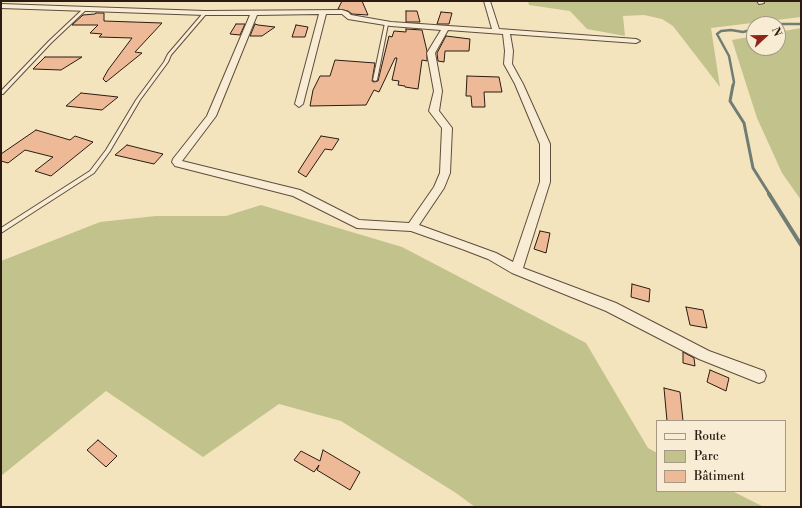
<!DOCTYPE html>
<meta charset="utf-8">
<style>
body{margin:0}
#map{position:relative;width:802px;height:508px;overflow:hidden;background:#f4e4bd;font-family:"Libre Bodoni",serif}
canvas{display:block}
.frame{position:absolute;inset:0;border:2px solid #2c1b12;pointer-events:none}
.legend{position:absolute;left:656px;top:420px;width:130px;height:72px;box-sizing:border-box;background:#f8edd4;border:1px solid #a69986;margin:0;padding:5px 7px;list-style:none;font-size:12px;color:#2c1b12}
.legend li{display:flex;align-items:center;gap:8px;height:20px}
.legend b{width:20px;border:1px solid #a69986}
.north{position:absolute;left:746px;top:16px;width:40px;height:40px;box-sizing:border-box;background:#f8edd4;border:1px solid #a69986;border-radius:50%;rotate:68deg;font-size:11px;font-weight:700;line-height:16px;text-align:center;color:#2c1b12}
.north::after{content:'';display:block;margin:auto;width:14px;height:18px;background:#8f2418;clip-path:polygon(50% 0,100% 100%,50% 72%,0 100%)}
</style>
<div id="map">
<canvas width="802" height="508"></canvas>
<div class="frame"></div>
<ul class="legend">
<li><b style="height:5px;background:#f8edd4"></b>Route</li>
<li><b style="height:11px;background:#c2c28d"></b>Parc</li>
<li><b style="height:11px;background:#edb997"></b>Bâtiment</li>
</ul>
<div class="north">N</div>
</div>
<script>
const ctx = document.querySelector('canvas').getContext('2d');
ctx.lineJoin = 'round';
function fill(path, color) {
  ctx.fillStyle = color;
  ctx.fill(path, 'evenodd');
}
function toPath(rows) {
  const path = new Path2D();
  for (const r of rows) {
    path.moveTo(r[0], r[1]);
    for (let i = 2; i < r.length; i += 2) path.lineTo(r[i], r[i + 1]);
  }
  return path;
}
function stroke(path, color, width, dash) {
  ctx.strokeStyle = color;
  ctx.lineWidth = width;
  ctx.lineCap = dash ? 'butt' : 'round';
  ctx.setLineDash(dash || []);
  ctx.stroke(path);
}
const green = toPath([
 [528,1,801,1,801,17,711,28,720,87,673,26,662,19,644,15,623,16,625,36,587,29,570,11,529,5],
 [801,28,801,200,782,173,757,118,732,40,754,36,754,48,778,48,778,32],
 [261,205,402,247,586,343,648,448,657,453,657,491,732,491,764,507,475,507,456,493,341,421,279,404,203,457,106,391,1,476,1,261,100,222,156,216,226,216]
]);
const streamFar2 = toPath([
 [778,24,801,24],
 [733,86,734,82,729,56,717,34,721,31,731,30,743,32,754,29]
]);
const streamFar1 = toPath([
 [733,85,730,101,744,123,753,168,770,195]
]);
const stream = toPath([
 [769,194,801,245]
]);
const building = toPath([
 [342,1,362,1,368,15,352,14,348,11,338,9,342,1],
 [406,11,417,11,420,22,406,22,406,11],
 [441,12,452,13,449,24,437,24,441,12],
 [96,13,104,13,104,21,162,23,135,52,142,53,106,82,103,79,108,70,132,38,99,37,102,34,90,33,98,25,72,25,83,15,95,14,96,13],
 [236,24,245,24,240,35,230,34,236,24],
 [255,24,258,25,275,27,262,36,250,36,255,24],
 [296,25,308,27,305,37,292,37,296,25],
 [406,29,422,30,427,51,427,61,422,60,418,89,405,87,405,86,398,85,399,81,392,80,397,58,395,58,379,92,374,90,366,105,310,106,313,90,320,76,330,76,335,60,375,63,372,81,374,82,378,81,389,36,392,37,394,31,406,32,406,29],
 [446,36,470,39,469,51,445,51,444,62,438,61,437,53,446,36],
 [45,57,82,57,61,70,33,69,45,57],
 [467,76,499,77,502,92,484,92,485,107,472,107,471,96,466,96,467,76],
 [81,93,118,97,102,110,66,106,81,93],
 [36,130,70,140,75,136,93,142,51,176,35,171,53,157,25,150,8,163,1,161,1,154,36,130],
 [321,136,339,139,332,150,325,149,306,177,298,172,321,136],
 [127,145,163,154,154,164,115,155,127,145],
 [540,231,550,233,546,253,534,249,540,231],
 [632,284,650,289,649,302,631,297,632,284],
 [686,307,703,310,707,328,690,325,686,307],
 [683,352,694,358,695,366,683,363,683,352],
 [710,370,729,378,726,391,707,382,710,370],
 [664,388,680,392,683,421,667,421,664,388],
 [98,440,117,456,106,467,87,450,98,440],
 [323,450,360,472,350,490,317,470,319,465,314,472,294,460,301,451,320,461,323,450]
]);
const service = toPath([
 [84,8,87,9,51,43,3,94,1,94,1,91,49,41,84,8],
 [204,12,207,13,171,55,168,62,140,100,110,151,94,173,1,233,1,228,90,171,106,150,136,100,164,62,168,54,204,12],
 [385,23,388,24,377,80,375,81,373,80,385,23]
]);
const minor = toPath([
 [484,1,490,1,499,29,636,39,640,41,636,43,510,34,513,51,512,64,523,84,550,144,550,182,523,268,616,303,709,351,764,371,766,376,764,381,759,383,699,359,606,311,512,273,488,259,462,249,411,231,357,228,293,196,175,166,172,162,173,159,207,116,250,15,205,15,1,8,1,4,205,11,342,10,348,12,351,15,391,22,492,29,484,1],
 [319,14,295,104,299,107,303,104,326,14,342,14,348,19,391,26,441,30,427,53,434,91,429,111,442,128,440,173,434,187,409,223,359,220,300,190,182,161,216,116,257,15,319,14],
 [448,30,503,34,505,51,504,64,515,84,540,144,540,182,513,262,496,253,419,225,444,188,450,173,452,128,439,111,442,91,435,53,448,30],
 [757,1,763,1,764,3,759,4,757,1]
]);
fill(green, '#c2c28d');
stroke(streamFar2, '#707d75', 2.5);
stroke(streamFar1, '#707d75', 3);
stroke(stream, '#707d75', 4);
fill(building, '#edb997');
stroke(building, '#2c1b12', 1);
stroke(service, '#5e4d3d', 2);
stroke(minor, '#5e4d3d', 2);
fill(service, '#f8edd4');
fill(minor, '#f8edd4');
</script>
